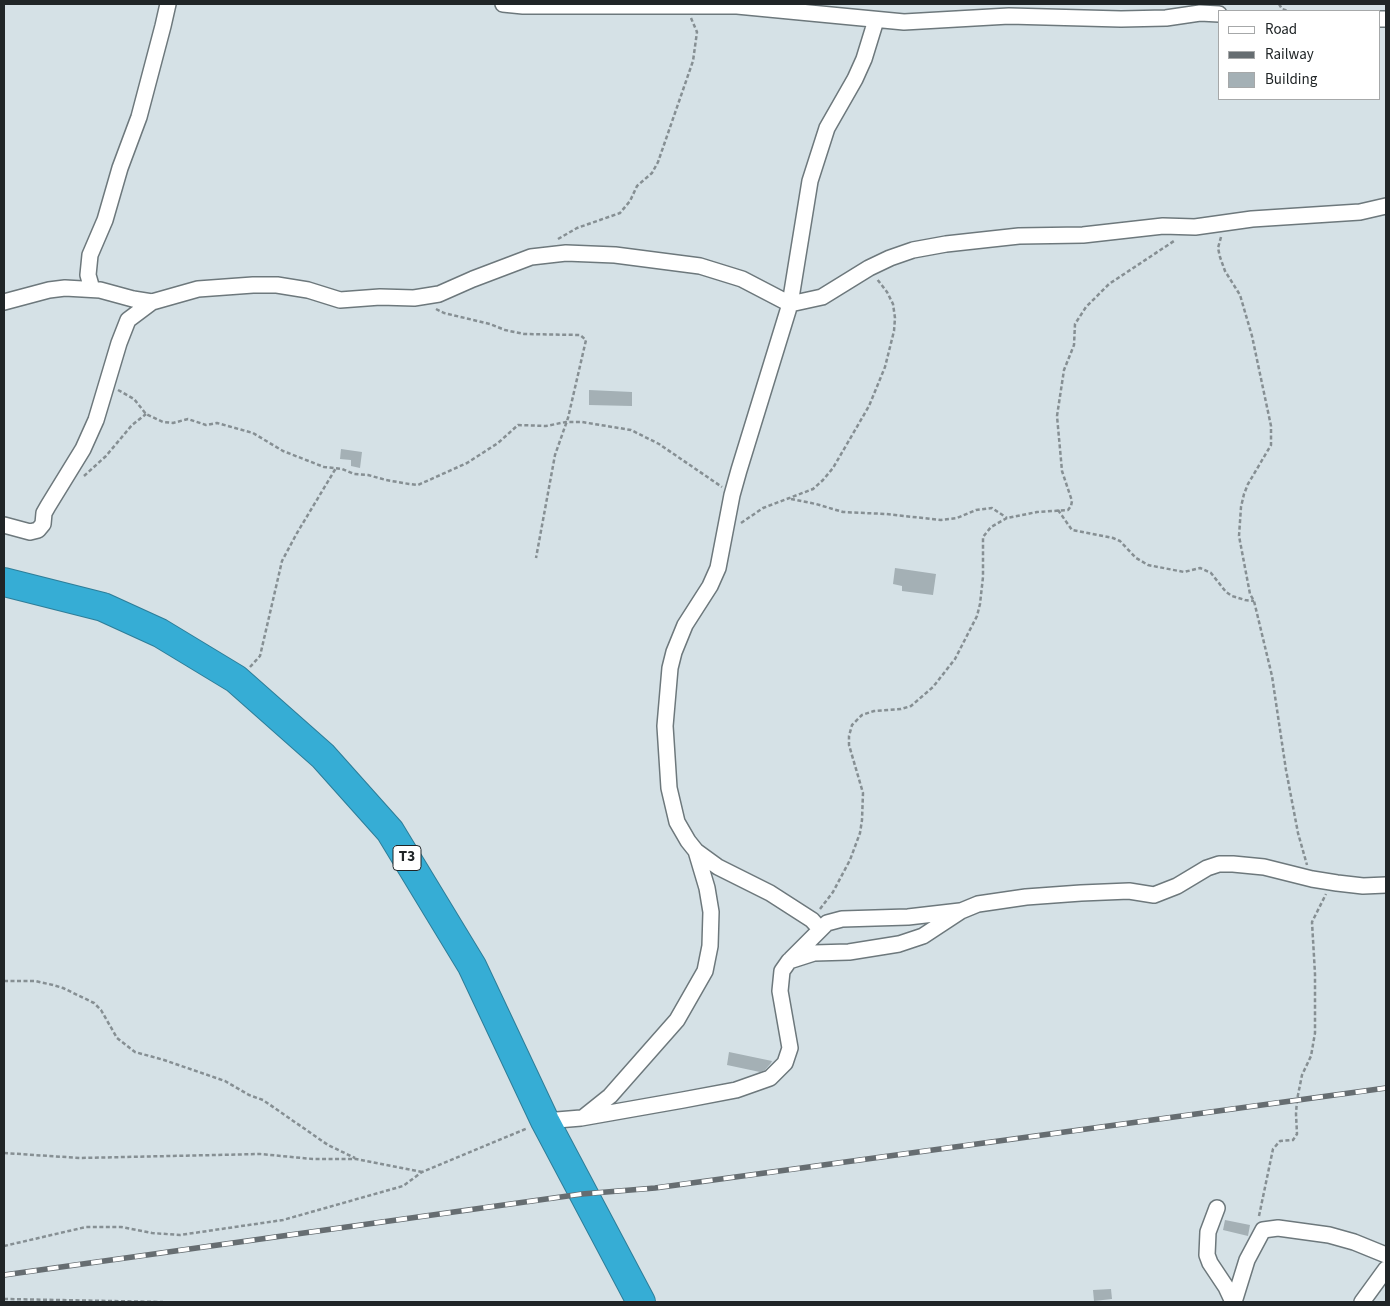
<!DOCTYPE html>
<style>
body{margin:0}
#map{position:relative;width:1390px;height:1306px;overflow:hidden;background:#d5e1e6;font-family:"Source Sans 3",sans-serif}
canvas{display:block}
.frame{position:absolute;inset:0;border:5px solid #202527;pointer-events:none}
.legend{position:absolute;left:1218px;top:10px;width:162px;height:90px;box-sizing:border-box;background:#fff;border:1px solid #a6a8a9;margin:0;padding:6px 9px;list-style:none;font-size:15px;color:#202527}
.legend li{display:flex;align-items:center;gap:10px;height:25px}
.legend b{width:25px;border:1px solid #a6a8a9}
</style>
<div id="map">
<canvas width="1390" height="1306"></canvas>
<div class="frame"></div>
<ul class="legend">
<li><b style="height:6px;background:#fff"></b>Road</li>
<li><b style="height:6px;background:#666d71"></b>Railway</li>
<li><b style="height:14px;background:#a4b0b5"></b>Building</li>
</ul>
</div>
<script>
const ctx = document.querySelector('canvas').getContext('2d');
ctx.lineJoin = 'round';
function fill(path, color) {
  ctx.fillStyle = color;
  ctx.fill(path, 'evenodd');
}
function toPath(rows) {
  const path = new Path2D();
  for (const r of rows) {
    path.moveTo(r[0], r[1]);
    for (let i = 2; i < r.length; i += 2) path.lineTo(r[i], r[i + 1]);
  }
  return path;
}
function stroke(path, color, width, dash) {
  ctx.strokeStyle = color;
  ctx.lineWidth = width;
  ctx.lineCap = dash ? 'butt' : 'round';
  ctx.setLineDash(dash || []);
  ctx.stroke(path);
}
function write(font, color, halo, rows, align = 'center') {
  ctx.font = font + ' "Source Sans 3",sans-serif';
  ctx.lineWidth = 4;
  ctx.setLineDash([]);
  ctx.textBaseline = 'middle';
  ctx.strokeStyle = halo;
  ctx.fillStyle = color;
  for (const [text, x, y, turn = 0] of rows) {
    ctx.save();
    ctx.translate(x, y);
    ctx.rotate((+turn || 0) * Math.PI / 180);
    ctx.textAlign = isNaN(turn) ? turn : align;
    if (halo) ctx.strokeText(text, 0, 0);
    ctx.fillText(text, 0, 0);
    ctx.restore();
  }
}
const building = toPath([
 [589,390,632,392,632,406,589,405],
 [341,449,362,452,360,468,351,466,351,460,340,459],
 [895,568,936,574,933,595,902,591,902,586,893,584],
 [729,1052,772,1061,771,1063,765,1070,760,1072,727,1065],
 [1225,1220,1250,1225,1248,1236,1223,1230],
 [1111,1289,1112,1299,1094,1301,1093,1290]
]);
const path = toPath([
 [1279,4,1282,9,1288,11],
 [1221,237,1218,248,1220,257,1225,271,1240,295,1252,336,1271,426,1271,445,1248,484,1244,494,1241,507,1239,536,1250,594,1254,601,1272,676,1286,770,1298,833,1307,865],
 [558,239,577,228,620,213,630,201,637,186,652,173,658,162,693,61,697,32,691,18],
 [436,309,444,313,490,324,505,330,524,334,580,335,586,340,568,418,555,455,536,558],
 [118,390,134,399,146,414,163,422,173,423,188,419,206,425,217,423,253,433,283,451,324,467,342,469,354,474,368,475,386,480,409,484,418,485,467,463,498,443,518,425,546,426,566,422,582,422,631,430,659,444,722,487],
 [84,476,106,456,132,425,146,414],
 [791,499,816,504,843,512,886,514,941,520,957,518,976,510,992,508,1007,518],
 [1058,510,1072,530,1113,538,1120,541,1136,558,1148,565,1184,572,1200,568,1211,573,1226,592,1232,596,1245,600,1254,601],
 [741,523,763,508,813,489,823,480,833,468,869,406,885,367,894,331,895,318,893,304,887,292,877,279],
 [250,667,260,656,282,561,297,533,336,468],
 [820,909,833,892,850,860,860,833,862,820,863,793,849,745,849,736,852,725,862,715,874,711,901,709,911,706,933,687,955,659,977,616,980,604,983,577,983,537,991,527,1007,518,1037,512,1068,510,1071,506,1072,501,1062,471,1057,416,1064,370,1074,345,1075,324,1086,307,1109,284,1174,241],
 [4,981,35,981,53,985,63,988,94,1003,101,1010,117,1038,135,1052,164,1060,225,1081,249,1095,263,1100,328,1145,355,1158],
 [4,1153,80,1158,260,1154,313,1159,356,1159,422,1172],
 [1259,1216,1273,1149,1280,1141,1293,1140,1297,1134,1296,1114,1297,1100,1302,1075,1311,1056,1315,1033,1315,974,1312,922,1326,894],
 [4,1246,86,1227,121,1227,152,1233,180,1235,283,1220,403,1186,422,1172,528,1128],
 [4,1299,163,1302]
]);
const street = toPath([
 [503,4,523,6,737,6,904,22,1009,16,1121,19,1166,18,1200,13,1219,14],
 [1379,19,1386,19],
 [92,289,88,275,90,255,105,220,120,168,139,117,163,26,168,4],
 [4,302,49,290,65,288,100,290,133,299,152,302],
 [4,525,30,532,38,530,43,524,44,513,48,506,83,449,96,420,119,343,128,320,152,302,198,289,253,285,277,285,308,290,340,300,380,297,414,298,439,294,473,279,531,257,566,253,615,255,700,266,742,279,790,304,822,297,869,268,890,258,913,250,946,244,1019,236,1083,235,1163,226,1195,227,1252,219,1360,212,1386,206],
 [820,929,812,920,770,893,718,867,696,851,688,841,677,822,669,788,665,726,670,668,674,652,685,625,710,586,718,568,732,495,739,470,790,304,810,181,827,128,855,79,864,59,876,20],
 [791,959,827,923,842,919,908,917,960,911],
 [585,1116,610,1096,677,1020,705,971,710,946,711,912,707,888,696,851],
 [545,1121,581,1118,683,1100,736,1090,770,1078,785,1063,790,1048,780,991,782,971,789,961,814,953,849,952,899,944,923,936,961,911,978,904,1026,897,1081,893,1129,891,1154,895,1177,886,1207,868,1219,864,1233,864,1264,867,1312,879,1337,883,1363,886,1386,885],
 [1217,1208,1208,1232,1207,1255,1210,1263,1226,1287,1233,1302],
 [1234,1302,1247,1260,1263,1230,1278,1228,1329,1235,1354,1242,1386,1255],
 [1362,1302,1386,1269]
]);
const highway = toPath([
 [4,582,103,607,160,633,236,679,323,756,390,831,472,966,545,1121,641,1302]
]);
const rail = toPath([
 [4,1275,582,1194,655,1188,1386,1088]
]);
const shields = [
 [407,858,28]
];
const shieldNames = [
 ["T3",407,858]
];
fill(building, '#a4b0b5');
stroke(street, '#6d787c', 18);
stroke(highway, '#2e7d98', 30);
stroke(path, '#868f93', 2.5, [4, 2.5]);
stroke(street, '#fff', 15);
stroke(highway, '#36add5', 28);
stroke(rail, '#666d71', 5.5);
stroke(rail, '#fff', 4, [11]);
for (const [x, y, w] of shields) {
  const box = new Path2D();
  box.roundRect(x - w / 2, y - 12.5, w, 25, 4);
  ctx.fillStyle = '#fff';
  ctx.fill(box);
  stroke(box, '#202527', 1);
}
write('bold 15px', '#202527', null, shieldNames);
</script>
